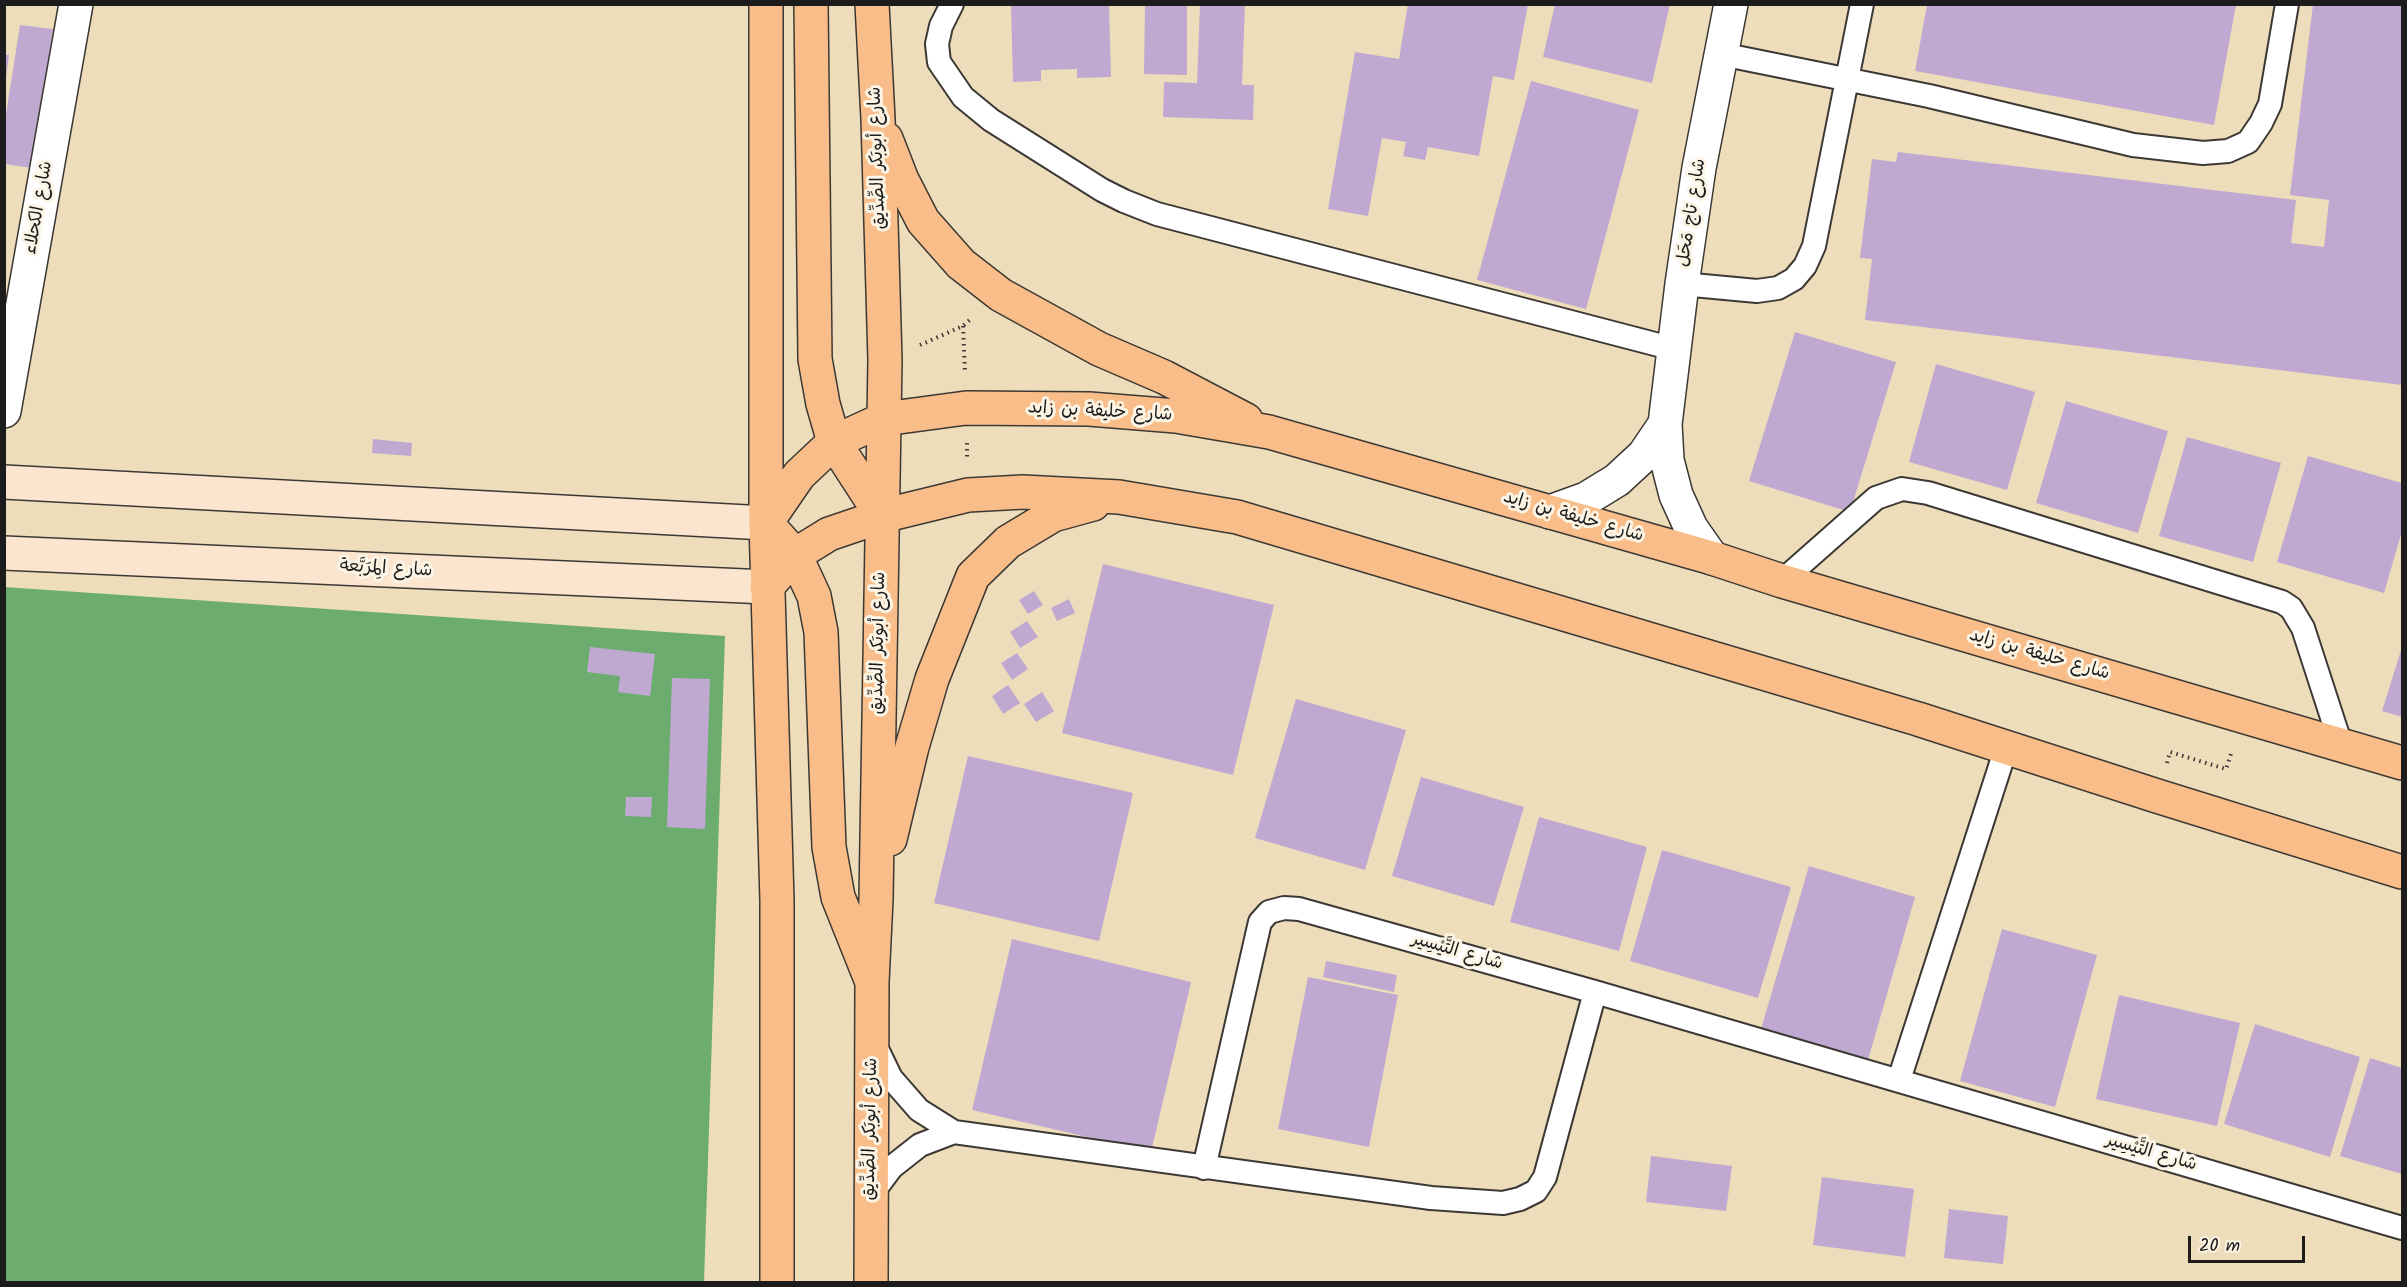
<!DOCTYPE html>
<meta charset="utf-8">
<style>
body{margin:0}
#map{position:relative;width:2407px;height:1287px;overflow:hidden;background:#edb;font-family:Kalam,sans-serif}
canvas{display:block}
.frame{position:absolute;inset:0;border:6px solid #1c1c1c;pointer-events:none}
.scale{position:absolute;left:2188px;top:1236px;width:117px;height:27px;box-sizing:border-box;border:3px solid #1c1c1c;border-top:0;padding-left:8px;font-size:18px;line-height:21px;white-space:nowrap;color:#1c1c1c;-webkit-text-stroke:4px #fcf5e5;paint-order:stroke}
</style>
<div id="map">
<canvas width="2407" height="1287"></canvas>
<div class="frame"></div>
<div class="scale">20 m</div>
</div>
<script>
const ctx = document.querySelector('canvas').getContext('2d');
ctx.lineJoin = 'round';
function fill(path, color) {
  ctx.fillStyle = color;
  ctx.fill(path, 'evenodd');
}
function toPath(rows) {
  const path = new Path2D();
  for (const r of rows) {
    path.moveTo(r[0], r[1]);
    for (let i = 2; i < r.length; i += 2) path.lineTo(r[i], r[i + 1]);
  }
  return path;
}
function stroke(path, color, width, dash) {
  ctx.strokeStyle = color;
  ctx.lineWidth = width;
  ctx.lineCap = dash ? 'butt' : 'round';
  ctx.setLineDash(dash || []);
  ctx.stroke(path);
}
function write(font, color, halo, rows, align = 'center') {
  ctx.font = font + ' Kalam,"Playpen Sans Arabic",sans-serif';
  ctx.lineWidth = 6;
  ctx.setLineDash([]);
  ctx.textBaseline = 'middle';
  ctx.strokeStyle = halo;
  ctx.fillStyle = color;
  for (const [text, x, y, turn = 0] of rows) {
    ctx.save();
    ctx.translate(x, y);
    ctx.rotate((+turn || 0) * Math.PI / 180);
    ctx.textAlign = isNaN(turn) ? turn : align;
    if (halo) ctx.strokeText(text, 0, 0);
    ctx.fillText(text, 0, 0);
    ctx.restore();
  }
}
const forest = toPath([
 [4,587,725,636,704,1282,5,1282]
]);
const building = toPath([
 [1011,4,1109,4,1111,77,1077,78,1077,69,1041,70,1041,81,1013,82],
 [1145,4,1187,4,1187,75,1144,74],
 [1200,4,1245,4,1242,85,1254,85,1253,120,1163,117,1164,82,1197,83],
 [1408,4,1528,4,1514,80,1493,76,1479,156,1428,147,1425,160,1403,156,1406,142,1382,138,1368,216,1328,209,1355,52,1399,59],
 [1555,4,1670,4,1652,83,1543,57],
 [2313,4,2402,4,2402,385,1865,320,1872,259,1860,258,1872,159,1896,162,1898,152,2296,200,2291,243,2324,247,2329,200,2290,195],
 [1927,5,2236,5,2214,125,1915,71],
 [20,25,53,29,32,168,4,164,4,127],
 [4,55,9,55,6,79,4,79],
 [1531,81,1639,110,1586,309,1477,280],
 [1795,332,1896,362,1850,512,1749,481],
 [1936,364,2035,392,2007,490,1909,462],
 [2066,401,2168,431,2138,533,2036,503],
 [2187,437,2281,463,2253,562,2159,536],
 [373,439,412,443,411,456,372,453],
 [2308,456,2402,483,2402,531,2384,593,2277,562],
 [1103,564,1274,605,1233,775,1062,733],
 [1034,591,1043,605,1028,614,1019,600],
 [1069,599,1075,613,1057,621,1051,608],
 [1027,621,1038,637,1020,648,1010,632],
 [590,647,655,654,650,696,618,692,620,676,587,672],
 [2402,647,2402,717,2382,711],
 [1017,653,1028,669,1012,680,1001,663],
 [672,678,710,679,705,829,667,827],
 [1008,685,1020,703,1003,714,992,696],
 [1042,692,1054,711,1036,722,1024,704],
 [1296,699,1406,730,1365,870,1255,838],
 [968,756,1133,793,1099,941,934,903],
 [1421,777,1524,807,1494,906,1392,876],
 [626,797,652,797,651,817,625,816],
 [1539,817,1647,847,1619,951,1510,922],
 [1662,850,1791,887,1758,998,1630,961],
 [1809,866,1915,897,1868,1060,1761,1029],
 [2002,929,2097,955,2055,1107,1960,1081],
 [1012,939,1191,982,1151,1152,972,1110],
 [1326,961,1397,975,1394,992,1323,977],
 [1308,977,1398,995,1369,1147,1278,1129],
 [2119,995,2240,1023,2217,1126,2096,1099],
 [2255,1024,2360,1057,2330,1157,2224,1124],
 [2370,1058,2402,1068,2402,1174,2340,1156],
 [1651,1156,1732,1166,1726,1211,1646,1202],
 [1822,1177,1914,1189,1905,1257,1813,1245],
 [1949,1209,2008,1216,2003,1264,1944,1258]
]);
const path = toPath([
 [963,326,965,373],
 [920,345,963,326,972,318],
 [967,443,967,460],
 [2167,763,2170,752,2226,769,2232,751]
]);
const lane = toPath([
 [952,4,941,26,937,44,939,62,963,97,991,120,1102,190,1124,201,1157,214,1674,349],
 [1721,54,1929,96,2133,145,2203,153,2228,151,2248,142,2261,123,2270,104,2287,4],
 [1682,284,1757,291,1778,288,1794,279,1805,266,1814,246,1862,4],
 [1782,581,1876,498,1902,489,1928,493,2282,602,2291,608,2303,628,2341,745],
 [876,1047,891,1078,919,1110,954,1132,1431,1198,1503,1203,1520,1199,1536,1191,1545,1177,1595,992],
 [1899,1080,2006,748],
 [1204,1168,1260,922,1269,912,1284,908,1299,909,1595,992,2402,1228],
 [871,1195,892,1167,920,1145,954,1132]
]);
const street = toPath([
 [4,411,76,4],
 [1550,512,1586,499,1617,480,1644,455,1665,424],
 [1712,558,1691,528,1676,495,1667,460,1665,424,1682,284,1699,168,1731,4]
]);
const secondary = toPath([
 [4,482,766,523],
 [4,553,767,587]
]);
const primary = toPath([
 [766,4,766,523,777,901,777,1282],
 [811,4,815,359,823,404,834,442,882,516],
 [886,139,902,180,923,221,961,264,1001,295,1099,349,1164,377,1246,420],
 [767,587,795,555,829,534,882,516,968,495,1023,492,1119,497,1237,517,1918,719,2157,796,2402,872],
 [890,839,912,747,932,679,973,576,1008,542,1053,515,1093,504],
 [872,982,838,897,829,847,821,632,814,596,795,555,766,523,799,475,834,442,884,419,966,408,1089,409,1176,416,1269,432,1712,558,1782,581,2402,763],
 [871,1282,872,982,876,899,885,360,878,119,872,4]
]);
const streetNames = [
 ["شارع أبوبَكر الصِّدِّيق",879,158,-92],
 ["شارع الكحلاء",40,208,-80],
 ["شارع تاج مَحَل",1693,213,-81],
 ["شارع خليفة بن زايد",1100,413,3],
 ["شارع خليفة بن زايد",1573,518,16],
 ["شارع المِرَبَّعة",386,570,3],
 ["شارع أبوبَكر الصِّدِّيق",880,643,-89],
 ["شارع خليفة بن زايد",2039,656,16],
 ["شارع التَّيْسِير",1457,953,16],
 ["شارع أبوبَكر الصِّدِّيق",872,1129,-89],
 ["شارع التَّيْسِير",2151,1154,16]
];
fill(forest, '#6cac6f');
fill(building, '#c0a9d1');
stroke(lane, '#3c3934', 26);
stroke(street, '#3c3934', 36);
stroke(secondary, '#3c3934', 36);
stroke(primary, '#3c3934', 36);
stroke(path, '#3c3934', 4, [1.5, 4.5]);
stroke(lane, '#fff', 22);
stroke(street, '#fff', 33);
stroke(secondary, '#fce5cf', 33);
stroke(primary, '#f8bd88', 33);
write('18px', '#1c1c1c', '#fcf5e5', streetNames);
</script>
